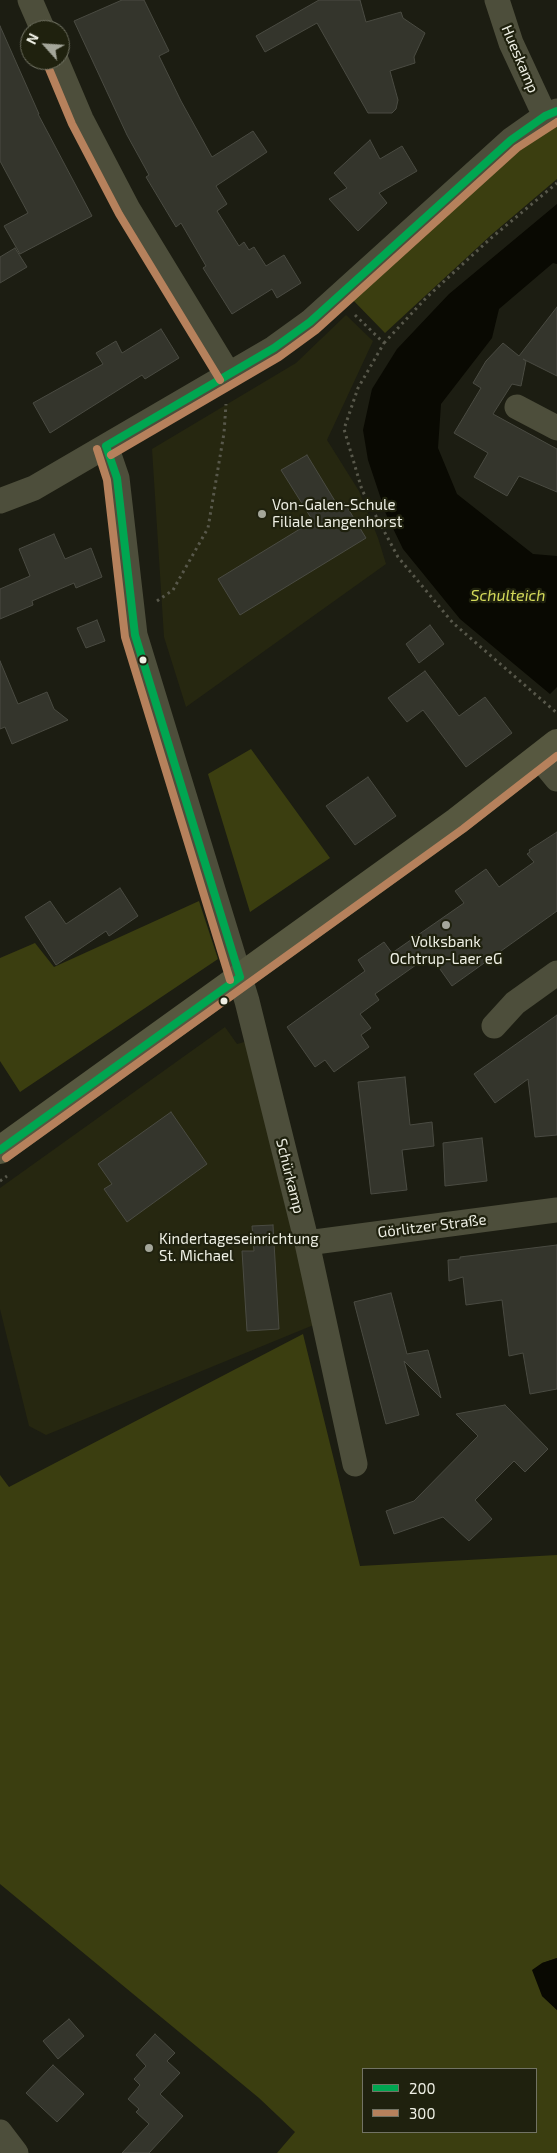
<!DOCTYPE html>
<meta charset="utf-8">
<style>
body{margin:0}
#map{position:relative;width:557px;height:2153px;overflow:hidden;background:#1c1d12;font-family:"Exo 2",sans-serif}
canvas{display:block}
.legend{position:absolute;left:362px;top:2068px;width:175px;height:65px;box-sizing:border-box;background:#1f210e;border:1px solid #727364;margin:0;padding:6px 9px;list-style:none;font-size:15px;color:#eeefe4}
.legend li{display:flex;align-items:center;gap:10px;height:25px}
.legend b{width:25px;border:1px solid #727364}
.north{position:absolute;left:20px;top:20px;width:50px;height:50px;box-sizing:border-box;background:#1f210e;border:1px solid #727364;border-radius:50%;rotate:296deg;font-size:14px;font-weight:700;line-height:20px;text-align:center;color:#eeefe4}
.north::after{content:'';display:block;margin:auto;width:18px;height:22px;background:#a4a69a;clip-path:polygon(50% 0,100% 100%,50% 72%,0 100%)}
</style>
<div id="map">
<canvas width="557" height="2153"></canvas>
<ul class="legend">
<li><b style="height:6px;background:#00a651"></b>200</li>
<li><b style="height:6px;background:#b6815c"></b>300</li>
</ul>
<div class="north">N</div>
</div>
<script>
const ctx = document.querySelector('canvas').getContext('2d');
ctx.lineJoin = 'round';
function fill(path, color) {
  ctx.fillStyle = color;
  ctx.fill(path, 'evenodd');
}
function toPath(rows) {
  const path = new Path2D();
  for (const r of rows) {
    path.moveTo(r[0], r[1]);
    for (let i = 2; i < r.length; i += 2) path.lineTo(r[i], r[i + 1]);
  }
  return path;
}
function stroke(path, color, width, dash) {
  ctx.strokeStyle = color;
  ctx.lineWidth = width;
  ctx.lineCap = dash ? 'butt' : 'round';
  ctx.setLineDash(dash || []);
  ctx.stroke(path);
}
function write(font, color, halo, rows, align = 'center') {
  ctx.font = font + ' "Exo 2",sans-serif';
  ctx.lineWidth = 4.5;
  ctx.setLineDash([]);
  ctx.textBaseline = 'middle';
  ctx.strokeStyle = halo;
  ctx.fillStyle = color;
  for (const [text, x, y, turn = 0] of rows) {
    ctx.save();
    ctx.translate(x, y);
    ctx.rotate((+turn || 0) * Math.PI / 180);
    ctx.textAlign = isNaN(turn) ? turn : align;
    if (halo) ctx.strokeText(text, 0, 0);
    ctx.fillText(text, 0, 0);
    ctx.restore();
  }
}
const built = toPath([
 [346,315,373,341,327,440,359,491,378,538,386,564,186,707,164,637,152,449,296,363],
 [225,1027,237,1044,248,1041,316,1324,46,1435,29,1426,0,1309,0,1188]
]);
const green = toPath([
 [557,120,557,179,491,235,385,333,350,297,458,197],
 [251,749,330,858,250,912,208,774],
 [199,901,218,959,20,1092,0,1061,0,958,35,943,54,967],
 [303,1334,360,1566,557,1555,557,1958,542,1963,542,1996,557,2010,557,2153,277,2153,295,2132,259,2098,0,1884,0,1475,9,1487],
 [363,2069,536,2069,536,2132,363,2132]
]);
const water = toPath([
 [557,204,557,264,553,263,499,309,492,338,441,404,438,448,457,494,533,554,557,556,557,687,550,694,460,619,403,549,386,514,368,460,363,430,372,389,397,349,449,294],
 [557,1958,557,2010,542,1996,532,1970,542,1963]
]);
const building = toPath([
 [122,0,144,0,169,51,159,56,181,101,212,157,253,131,267,152,216,186,227,204,217,211,239,246,244,242,249,250,254,247,266,266,284,255,301,283,277,298,272,289,232,314,203,268,206,266,181,223,176,227,146,177,149,175,127,135,74,21,122,0],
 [319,0,360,0,366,22,401,12,403,18,425,33,414,57,415,63,390,71,398,100,396,109,392,113,368,113,317,23,265,52,256,36,319,0],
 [0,26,39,114,38,114,92,216,20,254,4,226,28,213,0,161,0,26],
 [370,140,380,159,402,146,417,171,379,193,387,203,358,231,329,199,347,188,334,173,370,140],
 [15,248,27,267,0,283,0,257,15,248],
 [557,307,557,376,523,359,526,361,521,386,512,384,493,414,557,449,557,492,519,476,507,496,474,477,488,453,454,433,481,388,473,383,486,361,503,343,519,356,557,307],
 [161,329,179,358,145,379,142,375,50,433,33,403,103,364,96,353,116,341,122,353,161,329],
 [307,455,338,506,344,502,366,538,240,615,218,579,313,521,281,470,307,455],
 [54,534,65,559,91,548,102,577,76,588,74,583,32,601,33,605,0,619,0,589,30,576,19,549,54,534],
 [97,620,105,641,86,648,77,628,97,620],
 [430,625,444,644,419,663,406,644,430,625],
 [0,661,18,704,47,692,54,709,68,720,12,744,5,727,0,729,0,661],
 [425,671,459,716,485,697,512,733,466,767,423,710,407,722,388,698,425,671],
 [368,777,396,816,355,845,326,806,368,777],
 [557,832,557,911,452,986,430,955,375,994,379,1000,360,1014,371,1028,361,1035,369,1047,334,1072,325,1060,315,1067,287,1027,365,971,358,960,384,942,392,953,464,903,455,891,486,869,499,887,534,862,527,854,530,852,529,850,557,832],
 [120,888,138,916,109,936,106,931,56,965,25,917,50,901,66,924,120,888],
 [557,1015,557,1135,535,1137,528,1079,495,1103,474,1074,557,1015],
 [405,1077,410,1125,432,1122,434,1146,402,1150,407,1190,371,1194,358,1082,405,1077],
 [171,1112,207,1164,127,1222,104,1189,112,1184,98,1164,171,1112],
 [482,1138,487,1181,445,1186,443,1143,482,1138],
 [273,1225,279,1329,247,1331,242,1251,254,1251,252,1226,273,1225],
 [557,1245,557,1389,530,1394,523,1353,509,1356,502,1300,466,1305,463,1277,449,1281,448,1260,460,1259,460,1257,557,1245],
 [391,1293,407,1354,428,1350,441,1398,404,1361,419,1415,386,1424,354,1302,391,1293],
 [505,1405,548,1449,525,1472,514,1461,475,1500,492,1519,469,1541,443,1517,394,1534,386,1511,414,1501,478,1436,456,1414,505,1405],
 [69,2019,84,2036,58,2059,43,2041,69,2019],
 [155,2034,175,2053,167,2061,180,2073,160,2094,183,2116,149,2153,122,2153,149,2124,136,2112,139,2109,128,2099,140,2085,134,2079,146,2066,136,2055,155,2034],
 [53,2065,84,2094,57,2122,26,2093,53,2065]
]);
const path = toPath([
 [355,315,384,343,358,388,344,429,362,490,398,557,453,623,557,713],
 [384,343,426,298,490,239,557,183],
 [157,601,173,590,208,528,224,433,226,404],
 [0,1181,7,1176]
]);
const street = toPath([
 [30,0,43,30],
 [497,0,511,43,545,116],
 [56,60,81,119,128,209,229,375],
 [517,407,557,428],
 [106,446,117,478,135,635,247,1001,307,1243,355,1464],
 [0,501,34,488,274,348,310,322,511,140,545,116,557,111],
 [539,757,557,779],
 [494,1026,515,1003,557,973],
 [307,1243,557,1210],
 [0,2132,16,2153]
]);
const secondary = toPath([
 [0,1150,457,821,557,743]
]);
const bus1 = toPath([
 [106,446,274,348,310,322,511,140,545,116,557,111],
 [106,446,117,478,135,635,240,977],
 [0,1150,240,977]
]);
const bus2 = toPath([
 [47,64,72,124,119,214,220,380],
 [97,449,107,480,125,637,230,980],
 [111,455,279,357,316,330,517,148,557,122],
 [6,1158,463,829,557,756]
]);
const markers = [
 [262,514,5,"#a4a69a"],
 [143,660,4.5,"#eeefe4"],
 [446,925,5,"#a4a69a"],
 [224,1001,4.5,"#eeefe4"],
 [149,1248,5,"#a4a69a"]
];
const streetNames = [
 ["Hueskamp",520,59,67],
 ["Schürkamp",290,1176,76],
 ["Görlitzer Straße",432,1226,-7]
];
const poiNames = [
 ["Von-Galen-Schule",272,505],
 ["Filiale Langenhorst",272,522],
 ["Volksbank",446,942,"center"],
 ["Ochtrup-Laer eG",446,959,"center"],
 ["Kindertageseinrichtung",159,1239],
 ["St. Michael",159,1256]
];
const waterNames = [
 ["Schulteich",508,596]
];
fill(built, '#262710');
fill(green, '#3b3e10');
fill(water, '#090902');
fill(building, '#34352c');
stroke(building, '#4a4b42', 1);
stroke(path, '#58584b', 3, [2.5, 4]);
stroke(street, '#4d4e3b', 25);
stroke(secondary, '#575840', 28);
stroke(bus1, '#00a651', 8);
stroke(bus2, '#b6815c', 8);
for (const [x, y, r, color] of markers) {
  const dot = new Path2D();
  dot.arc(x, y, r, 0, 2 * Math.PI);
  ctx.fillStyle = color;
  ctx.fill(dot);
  stroke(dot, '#1f210e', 2);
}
write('15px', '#eeefe4', '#1f210e', streetNames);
write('15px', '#eeefe4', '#1f210e', poiNames, 'left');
write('italic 16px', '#d3d95a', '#1f210e', waterNames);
</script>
